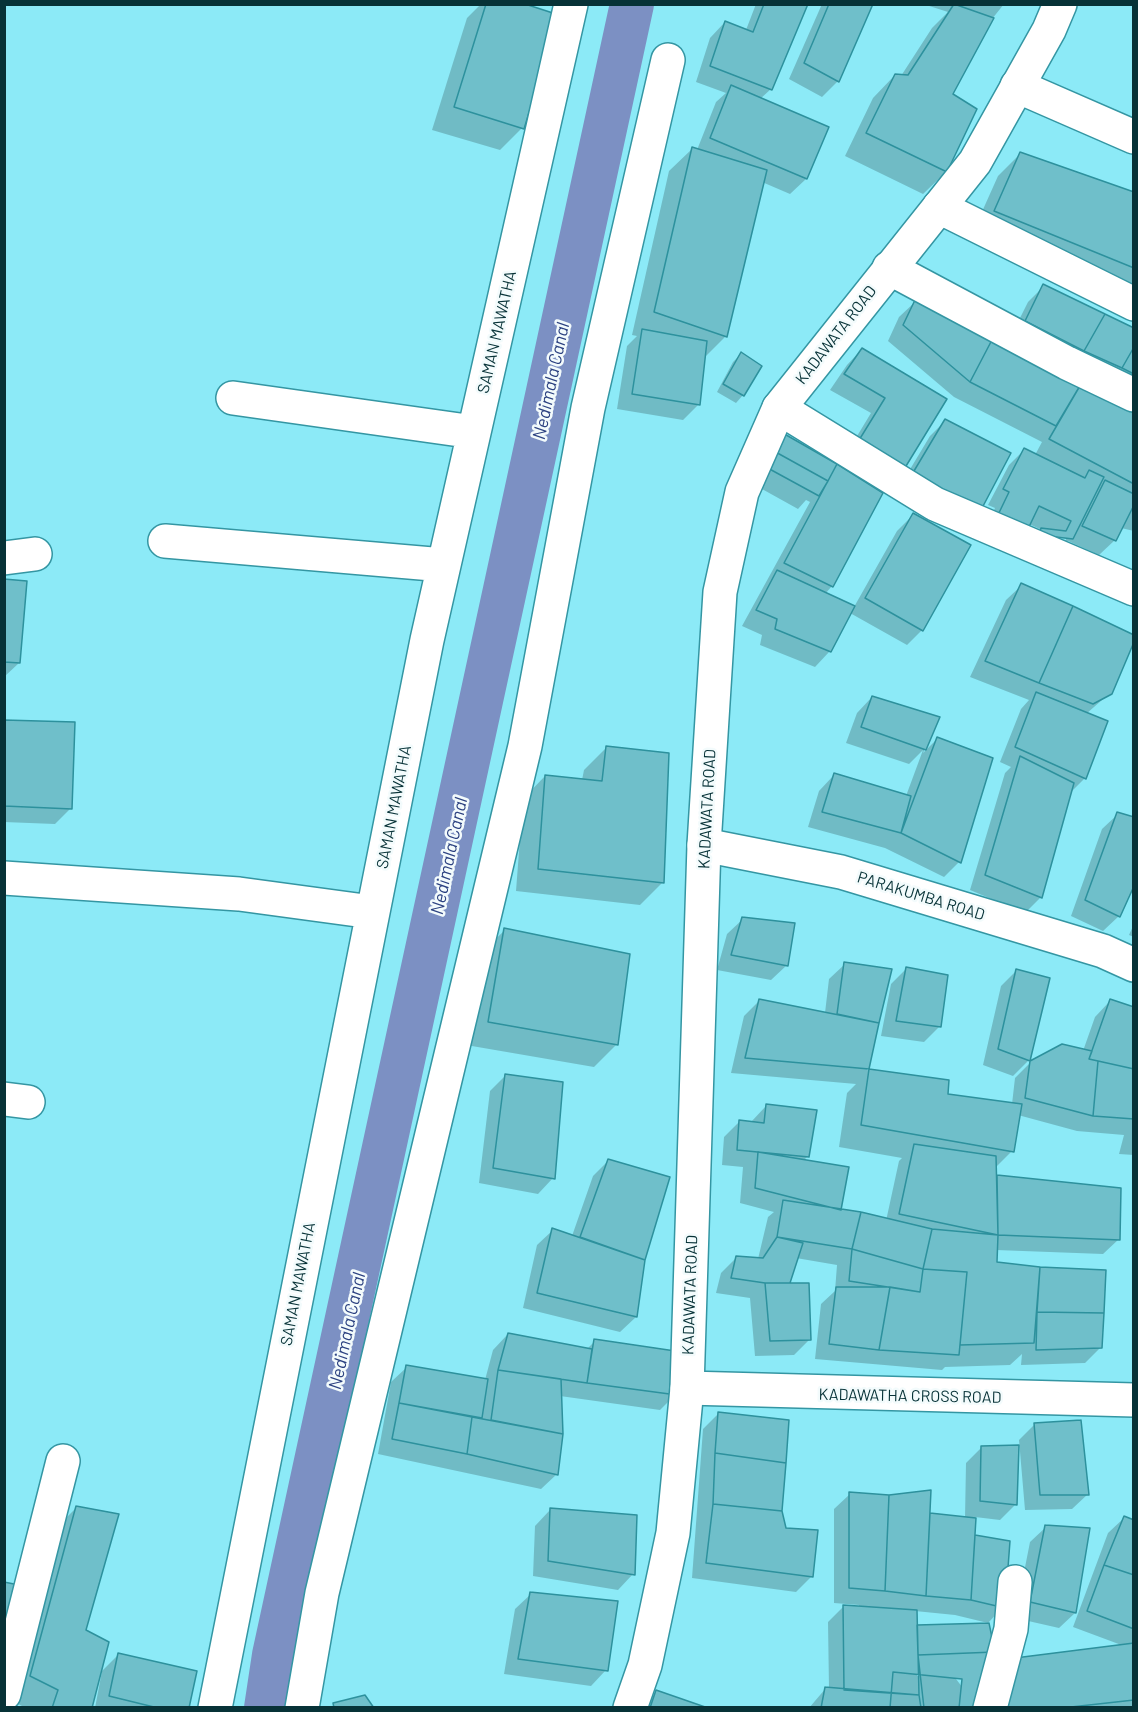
<!DOCTYPE html>
<style>
body{margin:0}
#map{position:relative;width:1138px;height:1712px;overflow:hidden;background:#8ceaf7;font-family:Barlow,sans-serif}
canvas{display:block}
.frame{position:absolute;inset:0;border:6px solid #073237;pointer-events:none}
</style>
<div id="map">
<canvas width="1138" height="1712"></canvas>
<div class="frame"></div>
</div>
<script>
const ctx = document.querySelector('canvas').getContext('2d');
ctx.lineJoin = 'round';
function fill(path, color) {
  ctx.fillStyle = color;
  ctx.fill(path, 'evenodd');
}
function toPath(rows) {
  const path = new Path2D();
  for (const r of rows) {
    path.moveTo(r[0], r[1]);
    for (let i = 2; i < r.length; i += 2) path.lineTo(r[i], r[i + 1]);
  }
  return path;
}
function stroke(path, color, width, dash) {
  ctx.strokeStyle = color;
  ctx.lineWidth = width;
  ctx.lineCap = dash ? 'butt' : 'round';
  ctx.setLineDash(dash || []);
  ctx.stroke(path);
}
function write(font, color, halo, rows, align = 'center') {
  ctx.font = font + ' Barlow,sans-serif';
  ctx.lineWidth = 5;
  ctx.setLineDash([]);
  ctx.textBaseline = 'middle';
  ctx.strokeStyle = halo;
  ctx.fillStyle = color;
  for (const [text, x, y, turn = 0] of rows) {
    ctx.save();
    ctx.translate(x, y);
    ctx.rotate((+turn || 0) * Math.PI / 180);
    ctx.textAlign = isNaN(turn) ? turn : align;
    if (halo) ctx.strokeText(text, 0, 0);
    ctx.fillText(text, 0, 0);
    ctx.restore();
  }
}
const shadow = toPath([
 [481,4,519,4,522,128,500,150,432,130,467,18],
 [756,4,807,4,771,89,760,99,828,128,806,179,790,194,762,182,725,337,703,359,698,405,683,420,617,409,627,346,637,336,632,335,669,171,692,149,697,150,716,102,726,93,696,82,710,38,725,22,746,30],
 [822,4,871,4,838,81,822,97,789,79],
 [923,4,1004,4,992,19,951,95,975,110,946,172,923,194,845,156,873,98,895,75,901,76,932,28,948,12],
 [1021,153,1134,194,1134,300,972,234,998,176],
 [1044,286,1134,330,1134,396,1011,336,1028,302],
 [915,302,1134,412,1134,531,1121,528,1115,540,1099,555,1068,541,1056,554,1042,530,1029,524,982,534,995,508,988,505,1009,465,1024,450,1035,455,1042,442,954,397,888,341,899,317],
 [1053,535,1066,537,1066,540,1052,538],
 [862,349,945,399,842,461,871,413,830,390,847,365],
 [741,354,743,395,736,403,717,392,733,362],
 [945,421,964,524,897,491,930,436],
 [753,463,836,465,832,586,825,594,854,607,897,531,913,515,922,630,907,645,850,613,830,651,815,667,760,645,762,635,742,626,810,502,806,500,798,509,744,479],
 [4,581,19,663,4,677],
 [1022,585,1110,693,1086,714,1085,778,1070,793,1040,898,1025,913,970,890,1005,773,1011,767,1000,762,1021,709,1029,700,970,677,1006,600],
 [872,697,938,718,923,753,937,739,959,862,944,877,885,848,808,827,819,791,834,775,906,796,923,750,909,764,846,743,857,713],
 [4,721,71,808,55,824,4,822],
 [606,748,662,883,640,905,516,891,523,799,545,776,582,780,584,770],
 [1118,814,1119,916,1103,931,1071,916,1102,829],
 [743,919,787,965,771,980,717,970,727,934],
 [1134,924,1134,937,1129,935],
 [505,930,617,1044,594,1067,466,1045,482,952],
 [845,964,890,970,867,1070,948,1081,946,1096,1012,1104,1015,1078,1031,1062,1083,1051,1095,1017,1110,1001,1134,1009,1134,1155,1119,1154,1124,1135,1077,1131,1018,1115,1012,1151,995,1168,996,1176,1120,1189,1119,1239,1103,1254,996,1250,995,1263,1040,1268,1100,1348,1085,1363,1021,1365,1022,1354,1010,1365,945,1367,942,1370,815,1359,821,1304,835,1291,837,1265,796,1258,787,1284,809,1340,794,1355,755,1356,750,1298,716,1293,721,1273,737,1257,758,1259,768,1217,774,1212,740,1203,743,1167,722,1165,724,1137,739,1122,751,1122,766,1106,807,1157,803,1161,839,1211,886,1221,899,1161,902,1158,839,1147,847,1093,856,1084,731,1073,744,1016,759,1001,825,1013,829,979],
 [906,969,940,1026,924,1042,881,1036,891,984],
 [1016,971,1029,1060,1013,1076,983,1065,1001,986],
 [506,1075,553,1178,538,1194,479,1183,490,1091],
 [609,1160,644,1259,636,1317,620,1332,523,1308,537,1245,553,1230,572,1236,593,1176],
 [508,1334,586,1350,595,1341,676,1394,660,1410,560,1396,561,1434,557,1474,541,1489,378,1454,391,1382,407,1367,485,1380,493,1350],
 [718,1414,780,1511,785,1529,812,1576,796,1592,692,1578,703,1429],
 [1035,1424,1088,1494,1072,1509,1025,1510,1019,1440],
 [981,1448,1016,1504,1000,1520,975,1517,973,1537,1008,1542,1003,1607,988,1623,955,1615,915,1611,916,1626,978,1708,809,1708,826,1688,829,1689,828,1622,843,1607,859,1608,859,1605,834,1603,834,1509,850,1494,929,1514,965,1518,966,1463],
 [918,1658,922,1676,917,1676],
 [77,1507,91,1708,26,1708,8,1699,54,1530],
 [550,1510,633,1574,618,1590,533,1576,535,1526],
 [1124,1518,1134,1521,1134,1708,992,1708,1124,1646,1073,1627,1108,1533],
 [1046,1527,1088,1529,1075,1613,1059,1628,1015,1618,1030,1542],
 [531,1594,606,1670,591,1686,504,1674,515,1609],
 [119,1654,187,1708,95,1708,102,1671],
 [656,1692,703,1708,641,1708]
]);
const canal = toPath([
 [266,1708,274,1655,632,4]
]);
const building = toPath([
 [486,4,525,4,559,15,524,129,454,107,486,4],
 [764,4,808,4,772,90,710,66,725,21,753,32,764,4],
 [829,4,873,4,839,82,804,63,829,4],
 [954,4,994,18,953,94,977,109,947,172,866,133,895,74,908,75,954,4],
 [731,85,829,127,807,179,710,138,731,85],
 [692,147,767,170,727,337,654,312,692,147],
 [1020,152,1134,192,1134,268,994,211,1020,152],
 [1043,284,1105,314,1084,351,1025,321,1043,284],
 [915,300,994,336,970,382,903,325,915,300],
 [1105,314,1134,328,1134,347,1122,368,1084,351,1105,314],
 [642,329,707,341,700,405,632,394,642,329],
 [994,336,1081,384,1056,426,970,382,994,336],
 [1134,347,1134,374,1122,368,1134,347],
 [862,348,947,399,903,471,856,445,885,398,844,374,862,348],
 [741,352,762,366,744,396,723,384,741,352],
 [1081,384,1134,411,1134,484,1049,439,1081,384],
 [945,419,1011,453,981,510,911,476,945,419],
 [781,432,837,464,828,481,772,450,781,432],
 [1024,448,1085,478,1089,470,1104,477,1073,539,1039,535,1041,528,1066,531,1071,521,1039,506,1027,531,996,519,1009,492,1003,489,1024,448],
 [772,450,828,481,819,496,764,466,772,450],
 [837,464,883,493,833,587,784,563,837,464],
 [1105,480,1134,494,1134,505,1116,541,1082,526,1105,480],
 [913,513,971,545,923,631,865,598,913,513],
 [777,570,855,606,831,652,775,629,777,619,756,610,777,570],
 [4,579,27,581,20,663,4,662,4,579],
 [1021,583,1073,606,1039,683,985,661,1021,583],
 [1073,606,1134,635,1134,642,1112,694,1093,704,1039,683,1073,606],
 [1036,692,1108,721,1086,779,1015,747,1036,692],
 [872,696,940,717,926,750,861,727,872,696],
 [4,720,75,722,72,809,4,806,4,720],
 [937,737,993,758,961,863,901,833,937,737],
 [606,746,669,753,664,883,538,869,545,775,602,781,606,746],
 [1020,756,1074,783,1042,898,985,875,1020,756],
 [834,773,911,796,901,833,822,812,834,773],
 [1117,812,1134,817,1134,886,1120,917,1085,900,1117,812],
 [742,917,795,923,788,966,731,955,742,917],
 [504,928,630,954,618,1045,488,1022,504,928],
 [844,962,892,969,879,1023,837,1014,844,962],
 [906,967,948,975,941,1027,896,1021,906,967],
 [1016,969,1050,978,1030,1061,998,1049,1016,969],
 [759,999,879,1023,869,1069,745,1058,759,999],
 [1110,999,1134,1007,1134,1069,1089,1059,1110,999],
 [1062,1044,1092,1051,1089,1059,1098,1061,1093,1116,1025,1098,1030,1061,1062,1044],
 [1098,1061,1134,1069,1134,1119,1093,1116,1098,1061],
 [869,1069,949,1080,948,1094,1022,1104,1014,1152,861,1125,869,1069],
 [505,1074,563,1082,555,1179,493,1168,505,1074],
 [766,1104,817,1110,809,1157,737,1150,739,1120,764,1123,766,1104],
 [914,1144,996,1156,998,1235,899,1214,914,1144],
 [758,1152,849,1167,841,1210,755,1188,758,1152],
 [608,1159,670,1177,645,1260,580,1237,608,1159],
 [997,1175,1121,1188,1120,1240,998,1235,997,1175],
 [783,1200,861,1212,852,1249,777,1237,783,1200],
 [861,1212,932,1229,923,1269,852,1249,861,1212],
 [552,1228,645,1260,637,1317,537,1293,552,1228],
 [932,1229,998,1235,997,1262,1040,1267,1034,1343,960,1345,967,1272,923,1269,932,1229],
 [777,1237,803,1243,790,1283,765,1283,731,1278,736,1256,763,1258,777,1237],
 [852,1249,923,1269,920,1292,849,1281,852,1249],
 [1040,1267,1106,1270,1104,1313,1037,1312,1040,1267],
 [923,1269,967,1272,959,1355,879,1350,890,1287,920,1292,923,1269],
 [765,1283,809,1283,811,1340,770,1341,765,1283],
 [836,1287,890,1287,879,1350,829,1344,836,1287],
 [1037,1312,1104,1313,1102,1348,1036,1350,1037,1312],
 [508,1333,592,1349,587,1383,498,1370,508,1333],
 [594,1339,682,1352,677,1395,587,1383,594,1339],
 [406,1365,488,1379,482,1418,399,1403,406,1365],
 [498,1370,561,1379,563,1434,491,1420,498,1370],
 [399,1403,472,1417,467,1454,392,1439,399,1403],
 [718,1412,789,1420,786,1463,715,1453,718,1412],
 [472,1417,563,1434,558,1475,467,1454,472,1417],
 [1081,1420,1089,1495,1040,1495,1034,1423,1081,1420],
 [1019,1445,1017,1505,980,1501,981,1446,1019,1445],
 [715,1453,786,1463,782,1511,713,1504,715,1453],
 [931,1490,926,1596,885,1591,889,1495,931,1490],
 [849,1492,889,1495,885,1591,849,1588,849,1492],
 [713,1504,782,1511,786,1528,818,1530,813,1577,706,1563,713,1504],
 [76,1506,119,1514,86,1630,109,1642,92,1708,52,1708,58,1690,30,1676,76,1506],
 [550,1508,637,1515,635,1575,548,1561,550,1508],
 [930,1513,976,1518,971,1600,926,1596,930,1513],
 [1124,1516,1134,1520,1134,1575,1104,1565,1124,1516],
 [1045,1525,1090,1528,1076,1613,1030,1602,1045,1525],
 [975,1535,1010,1541,1005,1608,971,1600,975,1535],
 [1104,1565,1134,1575,1134,1629,1087,1611,1104,1565],
 [4,1582,19,1585,4,1659,4,1582],
 [530,1592,618,1601,608,1671,518,1659,530,1592],
 [843,1605,917,1610,919,1695,844,1690,843,1605],
 [989,1623,995,1652,918,1655,917,1625,989,1623],
 [1134,1643,1134,1700,1062,1708,1006,1708,1007,1659,1134,1643],
 [995,1652,979,1708,924,1708,918,1655,995,1652],
 [118,1653,197,1671,189,1708,158,1708,109,1696,118,1653],
 [893,1672,962,1679,959,1708,890,1708,893,1672],
 [825,1687,919,1695,921,1708,821,1708,825,1687],
 [656,1690,708,1708,650,1708,656,1690],
 [365,1695,374,1708,334,1708,333,1703,365,1695]
]);
const minor = toPath([
 [1017,86,1134,137],
 [939,207,1134,304],
 [889,268,1067,363,1134,395],
 [233,398,474,432],
 [779,408,935,504,1134,589],
 [165,541,444,565],
 [4,558,35,554],
 [704,845,841,872,1103,951,1134,965],
 [4,878,239,894,372,912],
 [4,1099,28,1102],
 [687,1388,1134,1400],
 [4,1694,63,1461],
 [215,1708,427,640,571,4],
 [302,1708,322,1593,525,746,588,408,668,60],
 [990,1708,1011,1629,1015,1582]
]);
const tertiary = toPath([
 [630,1708,645,1665,673,1533,687,1388,704,845,720,592,742,492,779,408,975,162,1049,30,1060,4]
]);
const streetNames = [
 ["SAMAN MAWATHA",497,332,-77],
 ["KADAWATA ROAD",836,335,-52],
 ["SAMAN MAWATHA",394,807,-79],
 ["KADAWATA ROAD",707,809,-87],
 ["PARAKUMBA ROAD",921,896,17],
 ["SAMAN MAWATHA",298,1284,-79],
 ["KADAWATA ROAD",690,1295,-88],
 ["KADAWATHA CROSS ROAD",910,1396,1]
];
const waterNames = [
 ["Nedimala Canal",551,381,-78],
 ["Nedimala Canal",449,856,-78],
 ["Nedimala Canal",347,1331,-78]
];
fill(shadow, '#0003');
stroke(canal, '#7c90c3', 44);
fill(building, '#6fbfca');
stroke(building, '#2d919d', 1.5);
stroke(minor, '#3496a3', 36);
stroke(tertiary, '#3496a3', 36);
stroke(minor, '#fff', 33);
stroke(tertiary, '#fff', 33);
write('16px', '#073237', '#f3fbfc', streetNames);
write('italic 18px', '#2c4281', '#f3fbfc', waterNames);
</script>
